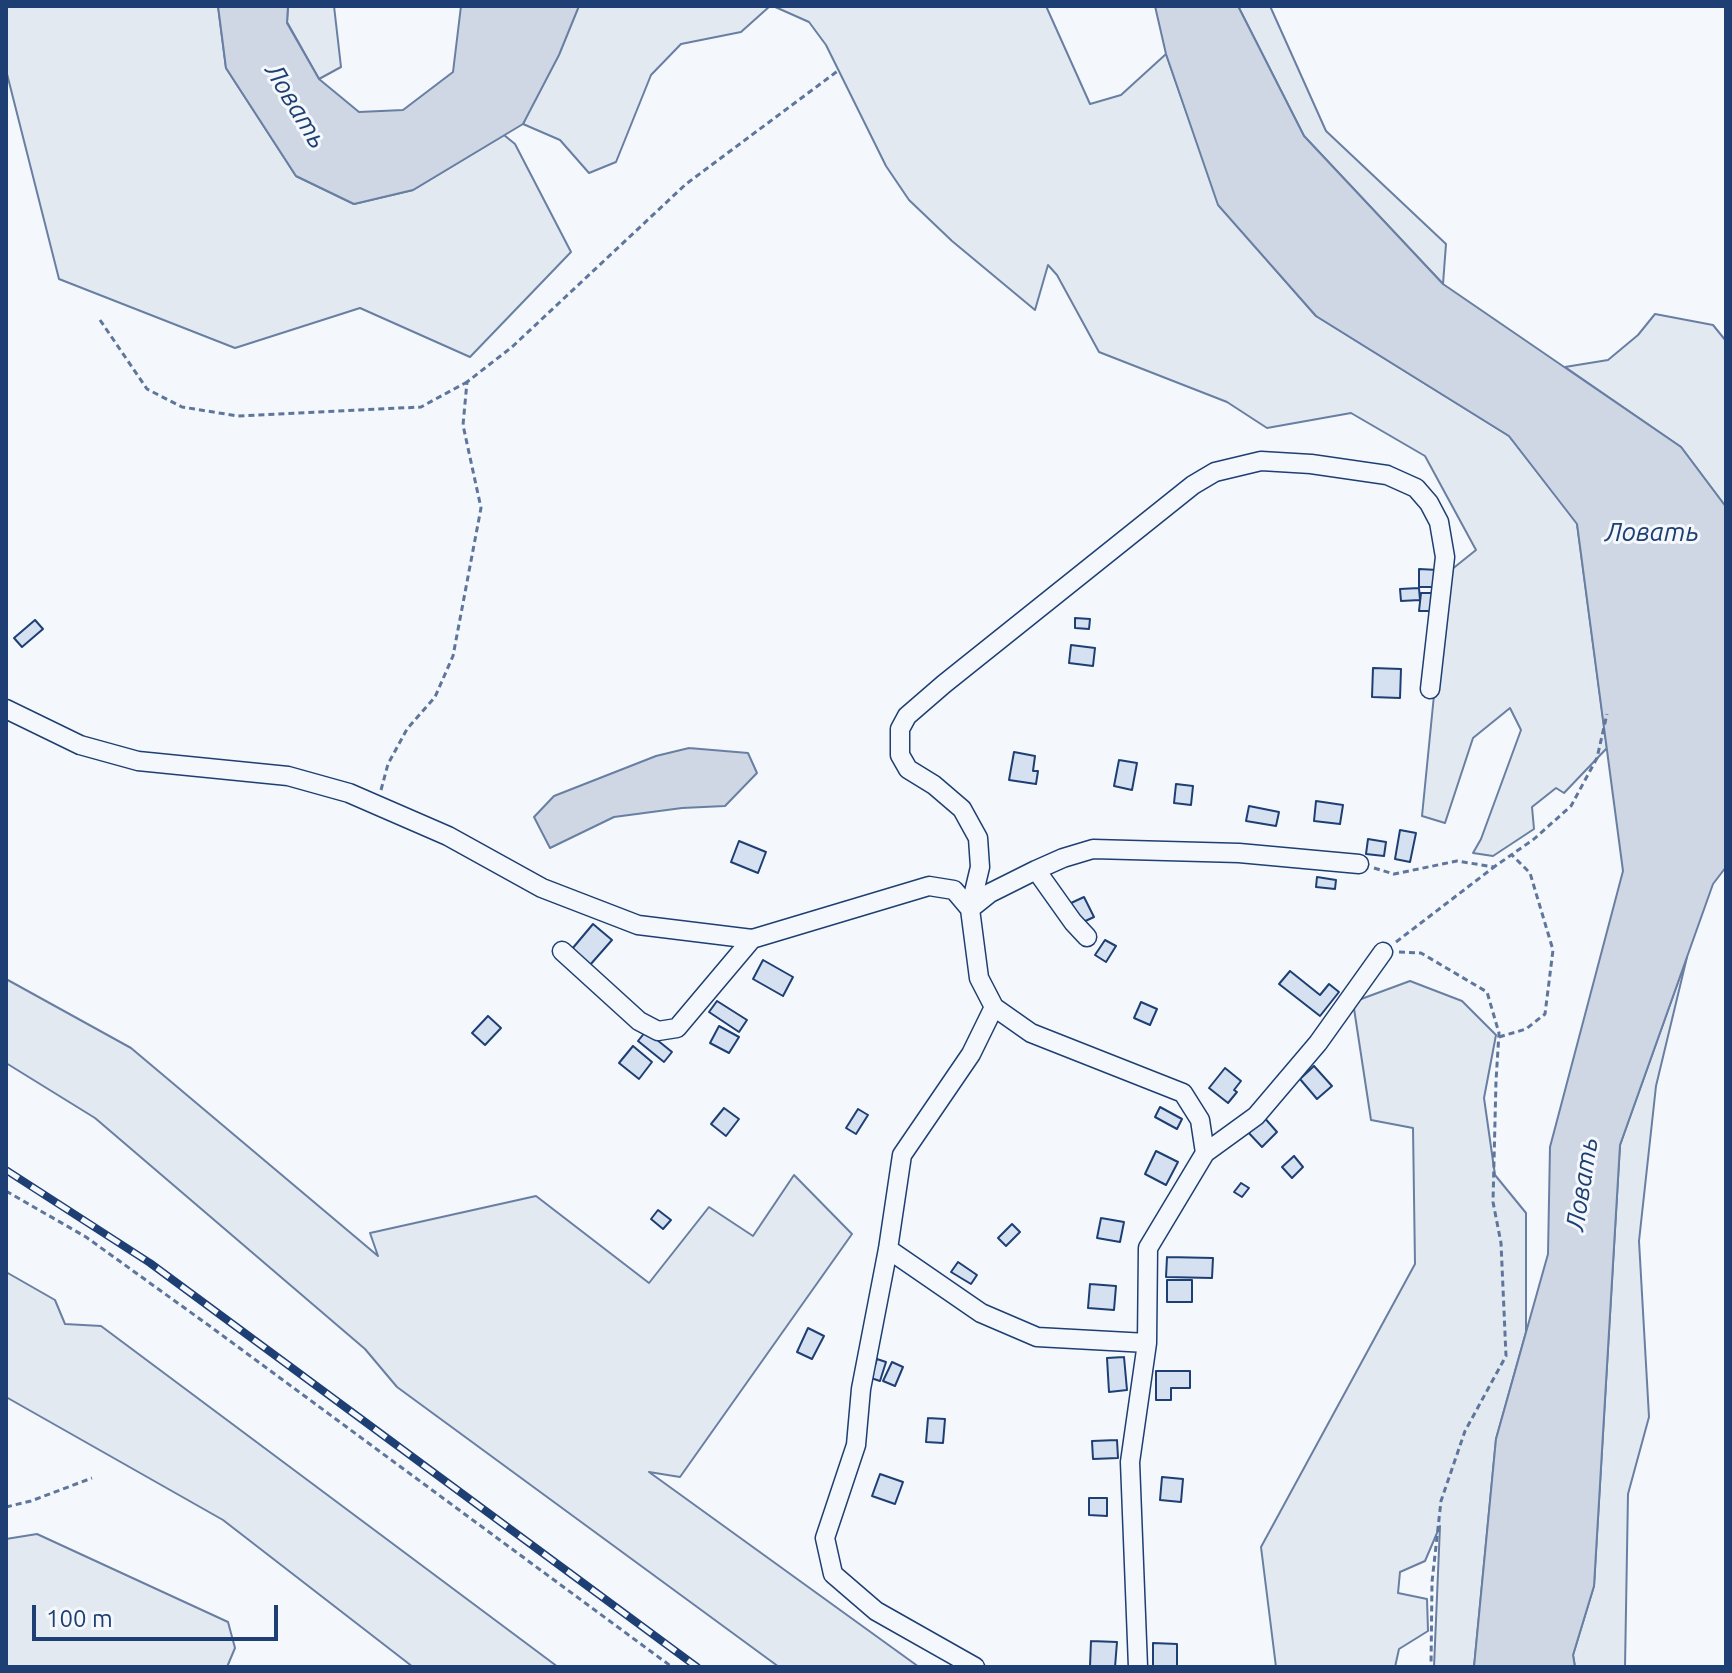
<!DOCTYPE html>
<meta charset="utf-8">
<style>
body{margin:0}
#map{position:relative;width:1732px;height:1673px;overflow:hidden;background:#f4f7fb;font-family:Ubuntu,sans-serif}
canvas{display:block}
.frame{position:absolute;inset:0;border:8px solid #1d3f73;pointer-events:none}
.scale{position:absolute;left:32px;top:1605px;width:246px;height:36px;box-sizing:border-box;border:4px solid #1d3f73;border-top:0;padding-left:10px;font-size:24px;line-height:28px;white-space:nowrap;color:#1d3f73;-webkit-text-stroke:6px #f4f7fb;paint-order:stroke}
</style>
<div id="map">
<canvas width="1732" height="1673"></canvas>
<div class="frame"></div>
<div class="scale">100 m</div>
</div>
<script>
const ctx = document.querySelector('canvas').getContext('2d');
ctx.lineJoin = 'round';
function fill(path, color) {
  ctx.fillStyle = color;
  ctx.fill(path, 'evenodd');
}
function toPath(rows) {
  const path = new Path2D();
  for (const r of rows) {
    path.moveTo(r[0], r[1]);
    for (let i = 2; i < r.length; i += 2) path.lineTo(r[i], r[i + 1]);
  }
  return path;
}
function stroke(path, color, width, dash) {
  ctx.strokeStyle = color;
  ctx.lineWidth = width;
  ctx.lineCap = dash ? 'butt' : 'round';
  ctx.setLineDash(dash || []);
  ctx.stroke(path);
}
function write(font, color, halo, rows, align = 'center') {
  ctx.font = font + ' Ubuntu,sans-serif';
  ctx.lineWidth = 6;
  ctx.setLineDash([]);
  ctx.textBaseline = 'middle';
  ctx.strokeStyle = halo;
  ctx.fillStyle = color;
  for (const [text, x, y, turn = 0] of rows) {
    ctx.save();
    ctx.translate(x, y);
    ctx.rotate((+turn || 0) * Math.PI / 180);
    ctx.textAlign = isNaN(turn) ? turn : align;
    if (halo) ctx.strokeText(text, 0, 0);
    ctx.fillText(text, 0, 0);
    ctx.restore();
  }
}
const green = toPath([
 [6,6,218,6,226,68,296,176,354,204,413,190,504,135,515,144,571,252,470,357,360,308,235,348,59,279,6,70,6,6],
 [288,6,334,6,341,67,319,79,287,22,288,6],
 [575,6,770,6,741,32,681,44,651,75,616,162,589,173,560,140,523,124,575,6],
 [773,6,1046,6,1090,104,1121,95,1166,54,1219,205,1316,316,1509,436,1577,523,1607,748,1564,793,1556,788,1532,807,1534,829,1493,856,1473,853,1481,839,1521,730,1510,708,1473,738,1445,823,1422,816,1446,574,1476,550,1425,456,1351,413,1267,428,1227,402,1099,352,1057,275,1048,265,1035,310,952,241,909,200,886,166,826,45,809,22,773,6],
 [1238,6,1270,6,1326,131,1446,244,1443,284,1304,136,1238,6],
 [1655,314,1713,325,1726,341,1726,507,1681,447,1565,367,1608,360,1638,335,1655,314],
 [1687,957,1656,1086,1639,1241,1649,1417,1628,1494,1625,1667,1575,1667,1573,1655,1594,1586,1620,1145,1687,957],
 [6,979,131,1048,378,1256,370,1233,536,1196,649,1283,709,1207,753,1236,794,1175,852,1234,680,1477,649,1472,919,1667,779,1667,397,1387,365,1349,95,1118,6,1063,6,979],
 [1410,981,1462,1001,1496,1035,1484,1098,1495,1175,1526,1213,1526,1332,1496,1439,1474,1667,1434,1667,1440,1526,1425,1561,1400,1572,1398,1593,1427,1599,1428,1631,1399,1649,1395,1667,1276,1667,1261,1547,1415,1264,1413,1128,1371,1120,1353,1002,1410,981],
 [6,1272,55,1300,65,1324,101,1326,558,1667,413,1667,223,1520,6,1397,6,1272],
 [37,1534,228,1622,235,1648,227,1667,6,1667,6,1539,37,1534]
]);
const water = toPath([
 [218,6,288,6,287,23,319,79,359,112,403,110,453,72,461,6,579,6,559,55,523,124,413,190,354,204,296,176,226,68,218,6],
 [1155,6,1238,6,1304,136,1443,284,1681,447,1726,507,1726,867,1713,884,1620,1145,1594,1586,1573,1655,1575,1667,1474,1667,1496,1439,1548,1254,1550,1147,1623,871,1577,524,1509,436,1316,316,1218,205,1166,54,1155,6],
 [689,748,748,753,757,773,725,806,682,808,614,817,550,848,534,817,554,796,656,756,689,748]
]);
const building = toPath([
 [1419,569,1438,570,1437,587,1419,587,1419,569],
 [1419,588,1420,600,1401,601,1400,589,1419,588],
 [1421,593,1436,593,1435,611,1419,611,1421,593],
 [1075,618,1090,619,1089,629,1075,628,1075,618],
 [35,620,43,629,22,647,14,638,35,620],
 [1071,645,1095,648,1093,666,1069,663,1071,645],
 [1373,668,1401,669,1400,698,1372,697,1373,668],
 [1014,752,1035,756,1033,771,1038,771,1036,784,1009,780,1014,752],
 [1119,760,1137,763,1132,790,1114,786,1119,760],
 [1176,784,1193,786,1191,805,1174,803,1176,784],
 [1316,801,1343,805,1340,824,1314,821,1316,801],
 [1249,806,1279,812,1276,826,1246,821,1249,806],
 [1400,830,1416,833,1410,862,1395,859,1400,830],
 [1368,839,1386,842,1384,856,1366,854,1368,839],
 [739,841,766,852,758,873,731,862,739,841],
 [1317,877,1336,880,1335,889,1316,887,1317,877],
 [1084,897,1094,917,1081,923,1071,903,1084,897],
 [593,924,612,940,590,965,572,949,593,924],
 [1105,940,1116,946,1106,962,1095,955,1105,940],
 [763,960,793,977,783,996,753,979,763,960],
 [1290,971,1320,995,1329,984,1339,992,1320,1016,1279,984,1290,971],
 [717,1001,747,1020,739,1032,709,1012,717,1001],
 [1141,1002,1157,1009,1150,1025,1134,1018,1141,1002],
 [488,1016,501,1028,485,1045,472,1033,488,1016],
 [719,1026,739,1037,729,1053,710,1043,719,1026],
 [646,1031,672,1052,664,1062,638,1041,646,1031],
 [633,1046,652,1062,639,1079,619,1063,633,1046],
 [1314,1066,1332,1086,1317,1099,1300,1079,1314,1066],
 [1225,1068,1241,1081,1234,1090,1237,1092,1228,1103,1209,1088,1225,1068],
 [1160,1107,1182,1119,1177,1129,1155,1117,1160,1107],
 [724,1108,739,1119,726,1136,711,1124,724,1108],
 [858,1109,868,1115,856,1134,846,1128,858,1109],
 [1262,1115,1277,1132,1262,1147,1246,1130,1262,1115],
 [1156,1151,1178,1162,1166,1185,1145,1174,1156,1151],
 [1294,1156,1303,1167,1292,1178,1282,1167,1294,1156],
 [1241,1183,1249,1188,1242,1197,1234,1192,1241,1183],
 [658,1210,671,1220,663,1229,651,1219,658,1210],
 [1101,1218,1124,1222,1120,1242,1097,1238,1101,1218],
 [1012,1224,1020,1232,1006,1246,998,1238,1012,1224],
 [1167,1257,1213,1258,1212,1278,1166,1277,1167,1257],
 [958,1262,977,1275,971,1284,951,1272,958,1262],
 [1167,1280,1192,1280,1192,1302,1167,1302,1167,1280],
 [1090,1284,1116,1286,1114,1310,1088,1308,1090,1284],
 [808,1328,824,1336,812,1359,797,1352,808,1328],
 [1124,1357,1127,1390,1109,1392,1107,1358,1124,1357],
 [877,1359,886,1362,880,1381,871,1378,877,1359],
 [892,1362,903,1367,895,1386,883,1381,892,1362],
 [1156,1371,1190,1371,1190,1388,1171,1388,1171,1400,1156,1400,1156,1371],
 [928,1418,945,1419,943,1443,926,1442,928,1418],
 [1117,1440,1118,1458,1093,1459,1092,1441,1117,1440],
 [880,1474,903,1482,895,1504,872,1496,880,1474],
 [1162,1477,1183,1479,1181,1502,1160,1500,1162,1477],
 [1089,1498,1107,1498,1107,1516,1089,1515,1089,1498],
 [1091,1641,1117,1642,1115,1667,1090,1666,1091,1641],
 [1153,1643,1177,1644,1177,1667,1153,1666,1153,1643]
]);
const path = toPath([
 [100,320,147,389,182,407,238,416,421,407,467,382],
 [381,790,388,764,407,729,435,697,453,656,481,508,463,425,467,382,512,347,686,184,839,70],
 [1374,868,1394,874,1457,861,1494,867,1534,839,1571,806,1597,758,1607,714],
 [1396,942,1494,867],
 [1399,952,1421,953,1487,992,1499,1033,1496,1081,1493,1202,1501,1243,1506,1356,1465,1431,1441,1501,1432,1582,1431,1667],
 [1499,1037,1526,1029,1545,1014,1553,950,1530,873,1512,855],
 [6,1191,86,1237,211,1327,672,1667],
 [6,1507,31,1501,92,1478]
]);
const minor = toPath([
 [6,709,80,745,138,761,288,776,349,793,448,836,542,888,638,925,752,939,929,886,954,890,970,909,990,893,1036,870,1063,858,1093,849,1239,853,1359,864],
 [1036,870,1073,922,1087,937],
 [562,951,639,1021,658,1031,677,1028,752,939],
 [1205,1153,1256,1116,1318,1043,1383,952],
 [888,1249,981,1313,1037,1337,1147,1343],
 [975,1667,876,1611,833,1574,825,1538,856,1445,861,1389,888,1249,902,1155,971,1054,994,1007],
 [1138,1667,1130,1462,1147,1343,1148,1248,1205,1153,1200,1120,1183,1093,1031,1033,994,1007,979,978,970,909,980,867,978,838,962,809,934,785,908,769,900,755,900,729,907,716,944,684,1193,485,1215,472,1261,461,1311,464,1387,475,1416,488,1429,503,1439,522,1445,557,1430,689]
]);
const rail = toPath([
 [6,1170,150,1263,697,1667]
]);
const waterNames = [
 ["Ловать",296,106,59],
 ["Ловать",1652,532],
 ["Ловать",1582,1184,-81]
];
fill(green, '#e3e9f0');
stroke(green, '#687fa3', 2);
fill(water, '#cfd7e4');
stroke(water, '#687fa3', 2);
fill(building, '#d5e0f0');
stroke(building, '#1d3f73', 2);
stroke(minor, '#1d3f73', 21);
stroke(path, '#5e769c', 3, [6, 4]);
stroke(minor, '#f4f7fb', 18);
stroke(rail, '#1d3f73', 8);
stroke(rail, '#f4f7fb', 5, [15]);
write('italic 26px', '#1d3f73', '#f4f7fb', waterNames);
</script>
